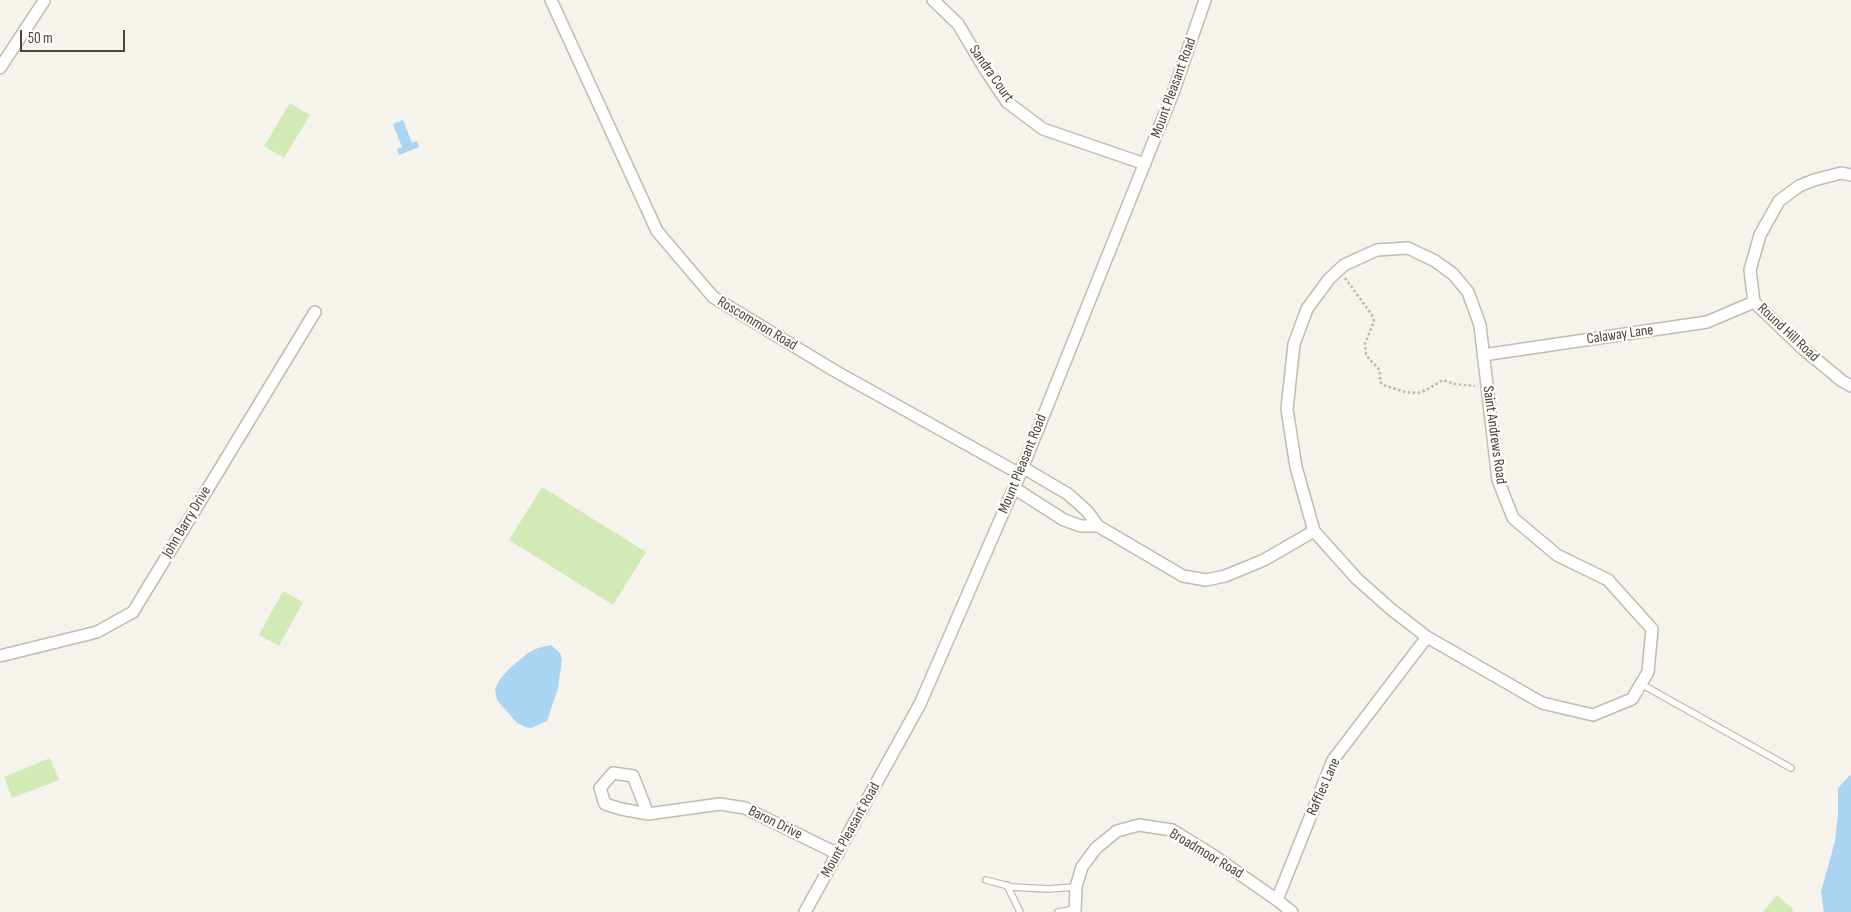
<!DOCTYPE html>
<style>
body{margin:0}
#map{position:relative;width:1851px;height:912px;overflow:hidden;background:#f6f3ec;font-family:"Sofia Sans Condensed",sans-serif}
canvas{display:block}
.scale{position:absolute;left:20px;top:30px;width:105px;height:22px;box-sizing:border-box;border:2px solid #4b4439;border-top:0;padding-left:6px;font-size:15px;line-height:18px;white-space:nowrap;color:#4b4439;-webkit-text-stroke:4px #fff;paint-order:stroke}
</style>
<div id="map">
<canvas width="1851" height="912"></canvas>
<div class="scale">50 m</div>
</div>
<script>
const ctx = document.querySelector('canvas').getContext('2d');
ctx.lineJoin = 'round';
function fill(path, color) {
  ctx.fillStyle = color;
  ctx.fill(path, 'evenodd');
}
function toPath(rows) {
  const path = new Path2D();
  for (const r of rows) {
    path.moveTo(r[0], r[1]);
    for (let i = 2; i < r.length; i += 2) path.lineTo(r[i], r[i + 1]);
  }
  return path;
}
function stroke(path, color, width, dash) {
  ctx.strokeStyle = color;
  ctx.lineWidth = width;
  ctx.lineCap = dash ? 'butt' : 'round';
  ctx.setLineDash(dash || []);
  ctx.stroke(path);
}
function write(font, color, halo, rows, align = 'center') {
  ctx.font = font + ' "Sofia Sans Condensed",sans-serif';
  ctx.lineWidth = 4.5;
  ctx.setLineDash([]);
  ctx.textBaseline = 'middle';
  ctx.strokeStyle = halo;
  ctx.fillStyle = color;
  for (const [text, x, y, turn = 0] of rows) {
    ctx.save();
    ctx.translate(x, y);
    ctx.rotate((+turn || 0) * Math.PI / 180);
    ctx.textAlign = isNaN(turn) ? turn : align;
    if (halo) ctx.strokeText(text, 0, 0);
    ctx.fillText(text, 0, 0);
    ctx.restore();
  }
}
const green = toPath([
 [290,103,310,115,284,158,264,146],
 [542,487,646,552,613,605,509,540],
 [283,591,303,602,279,646,259,635],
 [50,758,59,780,12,798,4,777],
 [1777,895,1794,910,1792,912,1763,912]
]);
const water = toPath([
 [403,120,412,143,417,141,419,147,399,155,397,149,402,147,393,124],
 [551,645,560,653,562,659,558,688,547,721,531,728,525,727,517,723,497,700,495,689,500,679,510,668,528,653,538,648],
 [1851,774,1851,912,1824,912,1821,892,1835,841,1838,815,1838,788]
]);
const path = toPath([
 [1345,278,1372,315,1374,321,1365,344,1366,354,1369,359,1378,368,1380,372,1380,382,1383,385,1405,392,1418,393,1426,390,1443,380,1455,384,1475,386]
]);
const lane = toPath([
 [1641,684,1791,768],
 [986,880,1012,887,1048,889,1076,887],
 [1007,885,1020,912],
 [1058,912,1075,909]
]);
const street = toPath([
 [551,0,657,231,713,297,835,371,1020,474],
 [933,0,958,24,983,66,1007,102,1043,129,1145,164],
 [0,68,44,1],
 [1851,175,1841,173,1814,180,1799,186,1779,201,1760,235,1750,270,1754,302,1801,347,1842,381,1851,386],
 [1408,248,1435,261,1453,274,1468,292,1480,325,1498,480,1513,518,1557,555,1608,580,1652,629,1648,672,1632,699,1593,715,1542,703,1427,637,1392,610,1357,579,1314,531,1296,467,1287,409,1294,344,1307,309,1329,279,1344,265,1377,250,1408,248],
 [1483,355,1707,322,1754,302],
 [1022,467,1068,494,1087,511,1098,526,1183,576,1206,580,1225,576,1264,560,1314,531],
 [1014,488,1064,520,1081,526,1098,526],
 [0,656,97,632,133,612,315,312],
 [648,814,633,776,613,773,600,788,605,804,621,809,648,814,720,804,745,808,838,854],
 [1277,900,1333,760,1427,637],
 [805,912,920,704,1020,474,1173,93,1205,0],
 [1075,912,1076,887,1082,867,1096,848,1117,831,1139,825,1172,830,1214,856,1277,900,1292,912]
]);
const streetNames = [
 ["Sandra Court",991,74,55],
 ["Mount Pleasant Road",1174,88,-70],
 ["Roscommon Road",757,324,31],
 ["Round Hill Road",1788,333,43],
 ["Calaway Lane",1620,335,-8],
 ["Saint Andrews Road",1494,435,82],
 ["Mount Pleasant Road",1023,464,-68],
 ["John Barry Drive",187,522,-59],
 ["Raffles Lane",1324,787,-66],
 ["Baron Drive",775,823,26],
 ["Mount Pleasant Road",851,830,-61],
 ["Broadmoor Road",1206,854,31]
];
fill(green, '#d2eab5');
fill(water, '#a9d4f2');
stroke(lane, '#c2bbae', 8);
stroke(street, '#c2bbae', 14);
stroke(path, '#c4b79f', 2.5, [2.5, 2.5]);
stroke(lane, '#fff', 5.5);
stroke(street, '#fff', 11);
write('15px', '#4b4439', '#fff', streetNames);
</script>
